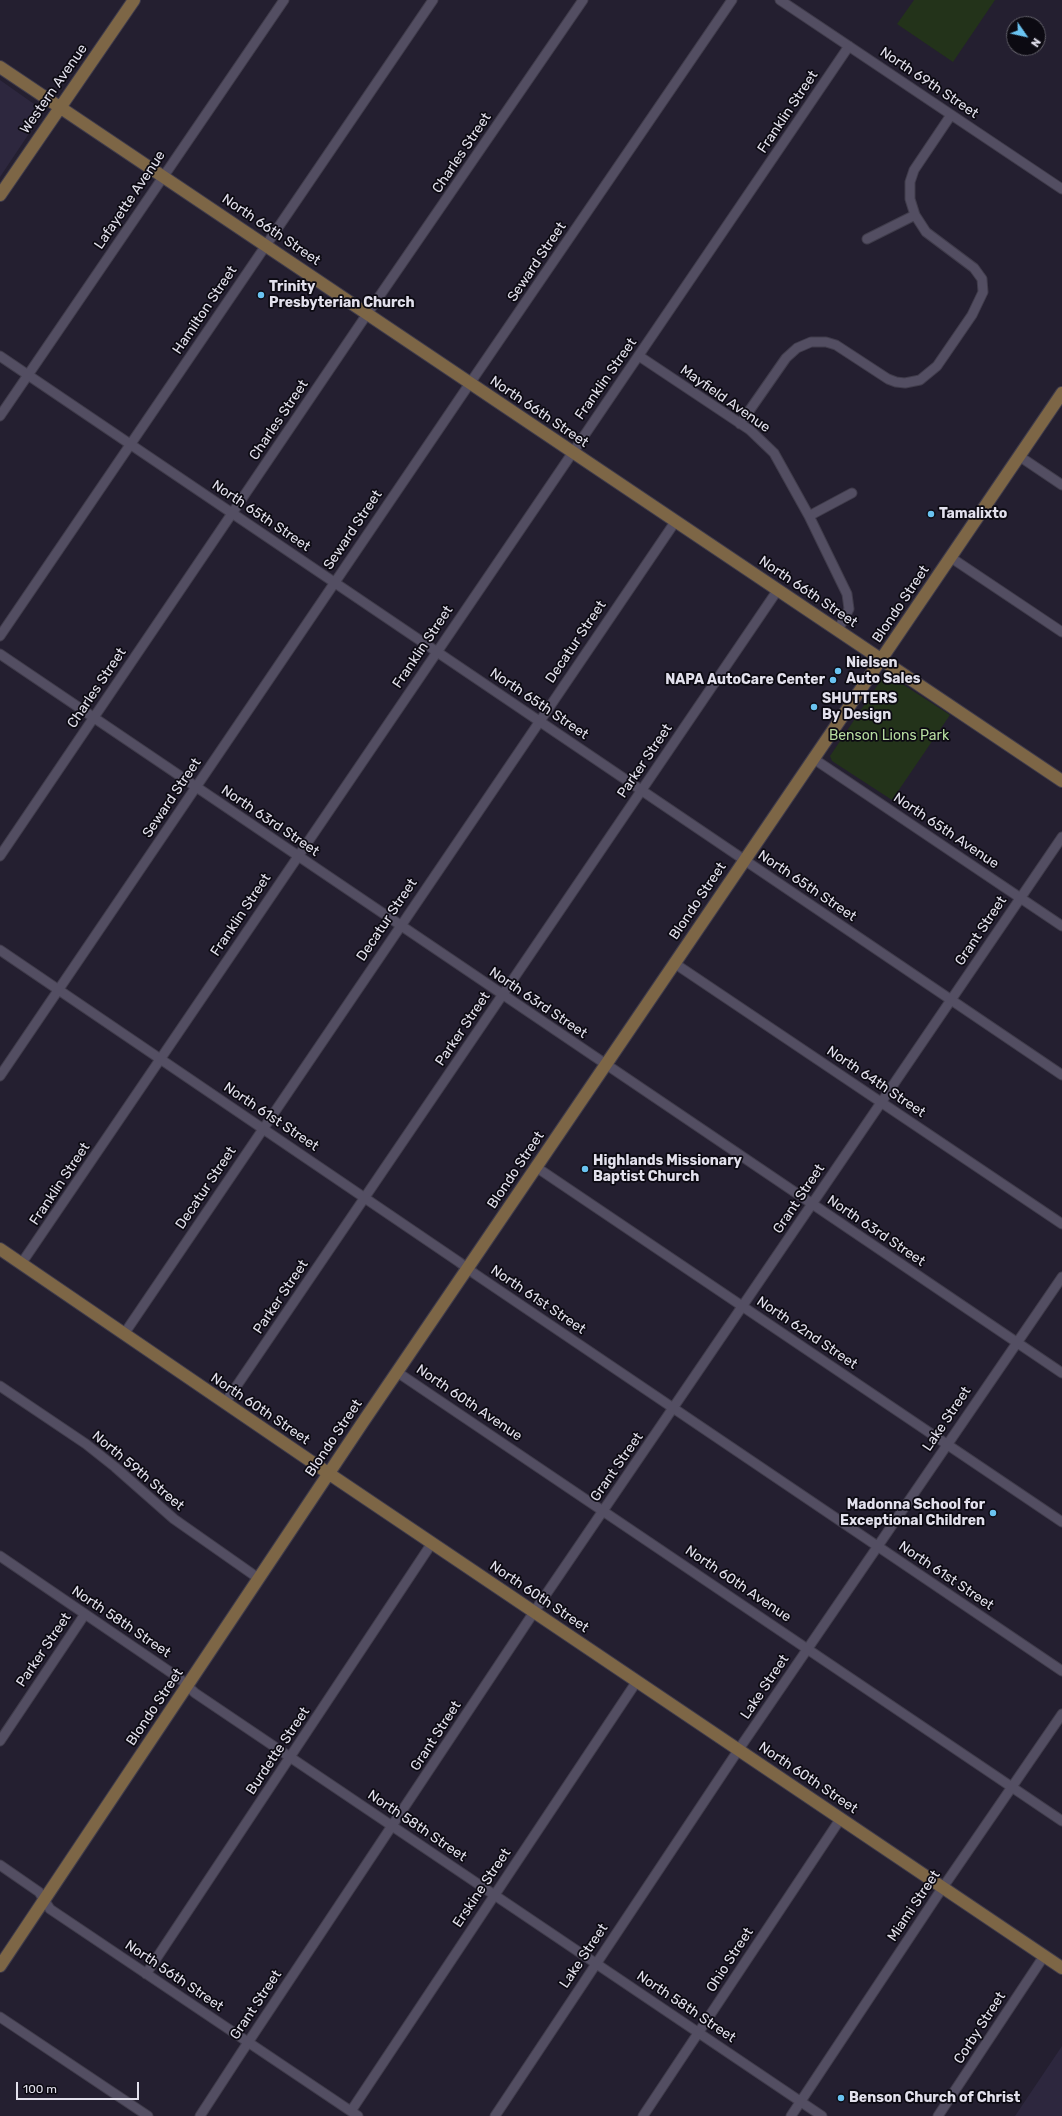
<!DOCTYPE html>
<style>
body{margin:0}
#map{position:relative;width:1062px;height:2116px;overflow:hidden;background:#241f30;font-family:Rubik,sans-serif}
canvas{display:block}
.north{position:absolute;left:1006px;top:16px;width:40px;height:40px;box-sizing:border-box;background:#0c0a12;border:1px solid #626069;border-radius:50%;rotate:124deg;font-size:11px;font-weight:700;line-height:16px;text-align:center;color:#e2e0ec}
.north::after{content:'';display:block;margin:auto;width:14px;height:18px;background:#6ac3f1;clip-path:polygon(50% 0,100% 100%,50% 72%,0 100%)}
.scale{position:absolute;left:16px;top:2082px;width:123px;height:18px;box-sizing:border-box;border:2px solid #e2e0ec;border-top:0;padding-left:5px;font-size:12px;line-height:14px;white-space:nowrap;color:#e2e0ec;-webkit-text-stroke:3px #0c0a12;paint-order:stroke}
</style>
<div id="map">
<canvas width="1062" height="2116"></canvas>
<div class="north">N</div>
<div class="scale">100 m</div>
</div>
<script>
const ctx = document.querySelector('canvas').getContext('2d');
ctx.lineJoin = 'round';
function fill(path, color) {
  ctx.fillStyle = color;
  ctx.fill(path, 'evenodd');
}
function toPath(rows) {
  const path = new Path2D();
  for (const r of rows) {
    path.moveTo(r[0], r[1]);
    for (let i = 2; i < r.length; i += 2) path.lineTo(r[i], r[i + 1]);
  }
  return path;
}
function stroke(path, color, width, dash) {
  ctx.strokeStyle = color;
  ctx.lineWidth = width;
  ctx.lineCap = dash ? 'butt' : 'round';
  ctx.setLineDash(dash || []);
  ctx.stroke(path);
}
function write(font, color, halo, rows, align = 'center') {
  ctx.font = font + ' Rubik,sans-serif';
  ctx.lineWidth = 3.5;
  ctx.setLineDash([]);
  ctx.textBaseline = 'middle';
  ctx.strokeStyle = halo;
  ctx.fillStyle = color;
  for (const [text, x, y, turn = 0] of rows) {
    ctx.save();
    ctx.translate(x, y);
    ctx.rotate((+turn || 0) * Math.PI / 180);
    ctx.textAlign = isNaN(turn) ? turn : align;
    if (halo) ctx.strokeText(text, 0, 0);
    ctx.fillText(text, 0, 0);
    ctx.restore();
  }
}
const built = toPath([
 [0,80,44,111,0,177],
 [1062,2046,1062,2116,1015,2116]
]);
const green = toPath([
 [914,0,995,0,953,62,897,24],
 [893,678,950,715,892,800,832,761,830,756,881,680]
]);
const street = toPath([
 [780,0,1062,189],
 [867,239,915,215],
 [0,356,1062,1075],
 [639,356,750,430,774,453,809,516,847,594,849,609,838,630],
 [0,416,284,0],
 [740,424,786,358,797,348,811,342,826,342,836,345,888,379,896,382,905,383,920,380,937,366,972,315,983,292,982,279,974,268,926,232,915,215,910,199,910,182,914,170,951,115],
 [1019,456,1062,485],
 [809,516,852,493],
 [950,557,1062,632],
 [0,636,433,0],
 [0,654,1062,1373],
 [814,759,1062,926],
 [0,856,361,323,583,0],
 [0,950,459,1262,475,1274,1062,1671],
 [674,963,1062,1224],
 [0,1076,464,392,732,0],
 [536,1167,1062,1522],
 [21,1264,849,46],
 [124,1334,675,522],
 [397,1372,1062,1821],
 [0,1386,86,1444,115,1467,174,1519,258,1578],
 [225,1403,777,591],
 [0,1556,179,1678,195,1693,822,2116],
 [0,1741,85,1614],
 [0,1865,39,1892,50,1909,358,2116],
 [146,1974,432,1543],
 [0,2017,148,2116],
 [351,2111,637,1681],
 [200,2116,241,2053,534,1612,1062,837],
 [495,2116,739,1749,1062,1277],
 [643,2116,841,1818],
 [791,2116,937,1896,1062,1714],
 [938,2116,1044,1956]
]);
const secondary = toPath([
 [0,67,1062,781],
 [0,195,134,0],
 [0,1249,328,1473,1062,1968],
 [0,1966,363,1422,1062,393]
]);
const markers = [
 [261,295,4,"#6ac3f1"],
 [931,514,4,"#6ac3f1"],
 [838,671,4,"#6ac3f1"],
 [833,680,4,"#6ac3f1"],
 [814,707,4,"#6ac3f1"],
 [585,1169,4,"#6ac3f1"],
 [993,1513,4,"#6ac3f1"],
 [841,2098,4,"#6ac3f1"]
];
const streetNames = [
 ["North 69th Street",929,83,34],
 ["Western Avenue",54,89,-55],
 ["Franklin Street",788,112,-56],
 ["Charles Street",462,153,-56],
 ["Lafayette Avenue",130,200,-56],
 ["North 66th Street",271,230,34],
 ["Seward Street",537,262,-56],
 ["Hamilton Street",205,310,-56],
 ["Franklin Street",606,379,-55],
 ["Mayfield Avenue",725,399,35],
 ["North 66th Street",539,412,34],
 ["Charles Street",279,420,-56],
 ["North 65th Street",261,516,34],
 ["Seward Street",353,530,-56],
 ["North 66th Street",808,592,34],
 ["Blondo Street",901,604,-56],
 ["Decatur Street",576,642,-56],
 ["Franklin Street",423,647,-56],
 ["Charles Street",97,688,-56],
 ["North 65th Street",539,704,34],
 ["Parker Street",645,761,-56],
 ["Seward Street",172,798,-56],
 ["North 63rd Street",270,821,34],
 ["North 65th Avenue",946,831,34],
 ["North 65th Street",807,886,34],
 ["Blondo Street",698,901,-56],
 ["Franklin Street",241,915,-56],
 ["Decatur Street",387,920,-56],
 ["Grant Street",981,931,-56],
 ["North 63rd Street",538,1003,34],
 ["Parker Street",463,1029,-56],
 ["North 64th Street",876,1082,34],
 ["North 61st Street",271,1117,34],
 ["Blondo Street",516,1170,-56],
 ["Franklin Street",60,1184,-56],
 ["Decatur Street",206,1188,-56],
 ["Grant Street",799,1199,-56],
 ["North 63rd Street",876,1231,34],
 ["Parker Street",281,1297,-56],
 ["North 61st Street",538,1300,34],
 ["North 62nd Street",807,1333,34],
 ["North 60th Avenue",469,1403,34],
 ["North 60th Street",260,1409,34],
 ["Lake Street",947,1419,-56],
 ["Blondo Street",334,1438,-56],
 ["Grant Street",617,1467,-55],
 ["North 59th Street",138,1471,40],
 ["North 61st Street",946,1576,34],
 ["North 60th Avenue",738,1584,34],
 ["North 60th Street",539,1597,34],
 ["North 58th Street",121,1622,34],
 ["Parker Street",44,1650,-56],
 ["Lake Street",765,1687,-56],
 ["Blondo Street",155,1707,-56],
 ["Grant Street",436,1736,-57],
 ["Burdette Street",278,1751,-56],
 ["North 60th Street",808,1778,34],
 ["North 58th Street",417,1826,34],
 ["Erskine Street",482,1888,-56],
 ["Miami Street",914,1906,-56],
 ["Lake Street",584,1956,-56],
 ["Ohio Street",730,1960,-57],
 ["North 56th Street",174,1976,34],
 ["Grant Street",256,2005,-56],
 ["North 58th Street",686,2007,34],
 ["Corby Street",980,2028,-57]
];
const poiNames = [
 ["Trinity",269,287],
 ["Presbyterian Church",269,303],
 ["Tamalixto",939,514],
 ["Nielsen",846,663],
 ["Auto Sales",846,679],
 ["NAPA AutoCare Center",825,680,"right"],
 ["SHUTTERS",822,699],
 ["By Design",822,715],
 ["Highlands Missionary",593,1161],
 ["Baptist Church",593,1177],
 ["Madonna School for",985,1505,"right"],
 ["Exceptional Children",985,1521,"right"],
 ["Benson Church of Christ",849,2098]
];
const parkNames = [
 ["Benson Lions Park",889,736]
];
fill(built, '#2d273e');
fill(green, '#23331a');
stroke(street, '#403c4b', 11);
stroke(secondary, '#403c4b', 14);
stroke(street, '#534e62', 9);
stroke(secondary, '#7d6646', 12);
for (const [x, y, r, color] of markers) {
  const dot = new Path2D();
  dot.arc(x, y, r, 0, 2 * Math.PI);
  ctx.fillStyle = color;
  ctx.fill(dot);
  stroke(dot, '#0c0a12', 1.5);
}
write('14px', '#e2e0ec', '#0c0a12', streetNames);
write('bold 14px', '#e2e0ec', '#0c0a12', poiNames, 'left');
write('14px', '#b6dca0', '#0c0a12', parkNames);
</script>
